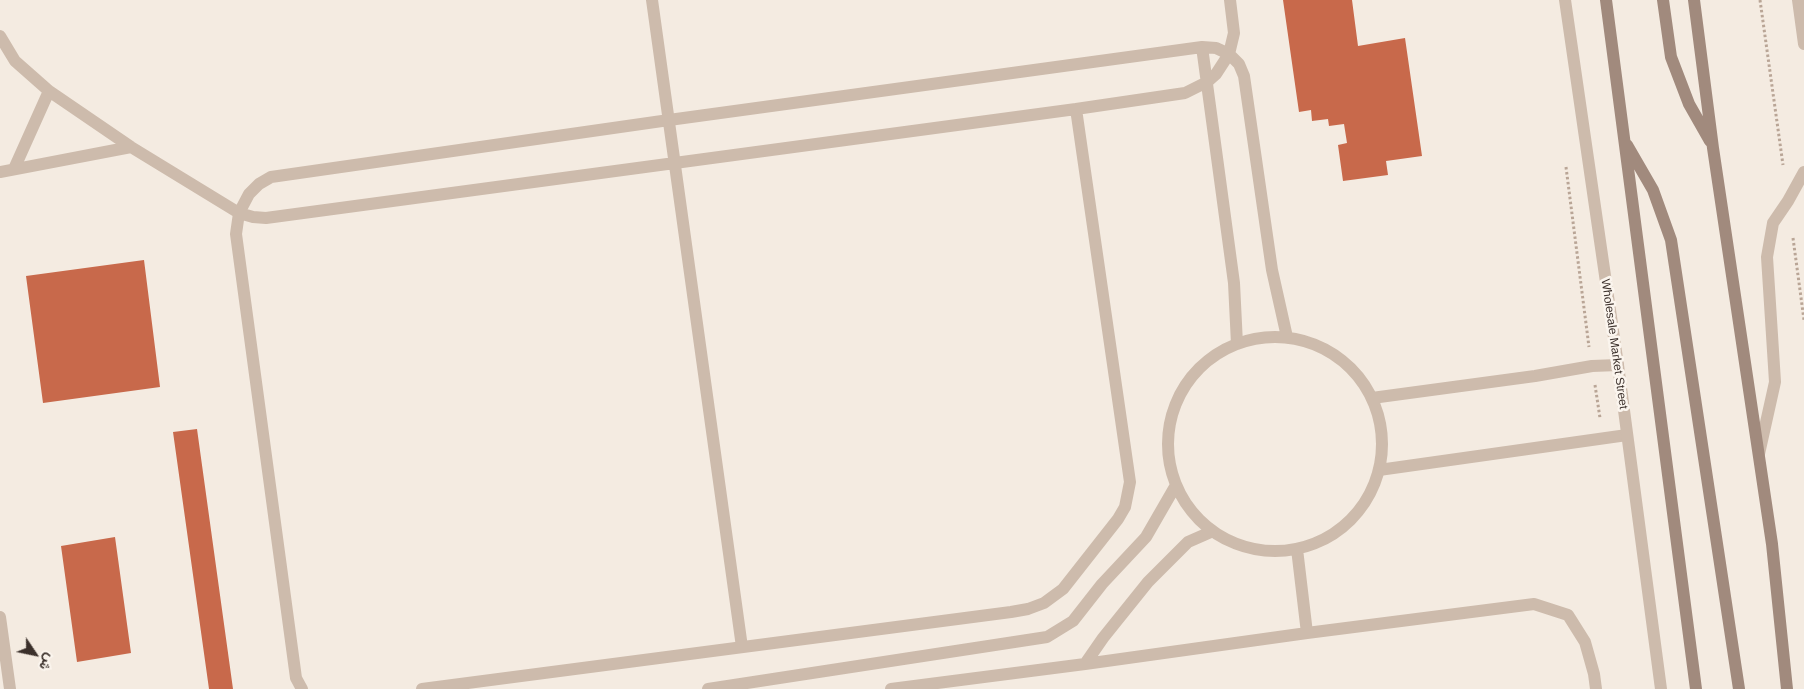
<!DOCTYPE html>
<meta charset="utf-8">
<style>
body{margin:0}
#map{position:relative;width:1804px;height:689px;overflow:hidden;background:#f4ebe1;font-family:Arial,Vazirmatn,sans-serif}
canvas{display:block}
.north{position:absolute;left:10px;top:629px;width:50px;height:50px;-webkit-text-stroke:4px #fbf5ee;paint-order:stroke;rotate:124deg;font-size:14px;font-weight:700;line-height:20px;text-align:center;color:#3b302b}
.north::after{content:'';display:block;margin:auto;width:18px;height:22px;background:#3b302b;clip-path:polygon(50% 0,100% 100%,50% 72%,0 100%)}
</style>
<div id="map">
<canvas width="1804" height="689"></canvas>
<div class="north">ش</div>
</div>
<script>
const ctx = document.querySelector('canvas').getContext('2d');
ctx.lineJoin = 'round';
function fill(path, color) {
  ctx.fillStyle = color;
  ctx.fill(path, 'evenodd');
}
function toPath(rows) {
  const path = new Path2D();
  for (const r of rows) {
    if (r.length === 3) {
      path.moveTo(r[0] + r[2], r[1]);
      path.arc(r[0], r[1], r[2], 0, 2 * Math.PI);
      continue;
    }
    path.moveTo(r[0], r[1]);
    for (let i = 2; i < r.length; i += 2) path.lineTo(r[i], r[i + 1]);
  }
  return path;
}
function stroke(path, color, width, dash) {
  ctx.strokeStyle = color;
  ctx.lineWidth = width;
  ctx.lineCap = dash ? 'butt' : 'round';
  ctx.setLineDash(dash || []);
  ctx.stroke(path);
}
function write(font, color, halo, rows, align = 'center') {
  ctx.font = font + ' Arial,sans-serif';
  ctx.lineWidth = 5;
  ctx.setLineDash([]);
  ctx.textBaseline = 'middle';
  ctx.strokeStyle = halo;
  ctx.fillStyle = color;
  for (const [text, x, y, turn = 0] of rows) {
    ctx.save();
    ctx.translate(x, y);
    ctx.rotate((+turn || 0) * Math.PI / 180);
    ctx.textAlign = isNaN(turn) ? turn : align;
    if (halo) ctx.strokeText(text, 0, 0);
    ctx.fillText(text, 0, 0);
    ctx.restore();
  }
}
const building = toPath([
 [1283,0,1352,0,1358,46,1405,38,1422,156,1386,161,1388,175,1343,181,1338,145,1347,143,1344,124,1329,126,1328,119,1312,121,1311,110,1299,112],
 [144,260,160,387,43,403,26,276],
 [197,429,233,689,209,689,173,432],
 [115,537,131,653,77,662,61,546]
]);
const path = toPath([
 [1760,0,1783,165],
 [1566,167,1589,347],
 [1793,238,1804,320],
 [1595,385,1600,418]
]);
const lane = toPath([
 [652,0,742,647],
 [1798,0,1804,44],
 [0,36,15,61,49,91,131,147,239,213,253,217,266,218,1076,109,1185,93,1207,82,1216,74,1229,54,1234,33,1230,0],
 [1202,47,1234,283,1237,344],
 [14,169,49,91],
 [0,172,131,147],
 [1275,444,107],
 [1372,398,1535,376,1592,366,1618,365],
 [1759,454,1775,382,1767,257,1773,223,1788,201,1804,172],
 [1379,470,1627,435],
 [1297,549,1307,633],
 [0,617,10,689],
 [1085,664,1307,633,1534,604,1568,615,1585,642,1594,674,1596,689],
 [302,689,296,678,236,234,239,213,249,194,259,184,271,177,669,120,1202,47,1216,48,1229,54,1239,64,1244,76,1272,270,1287,337],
 [422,689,1011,612,1028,609,1044,603,1063,589,1118,519,1125,507,1130,482,1076,109],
 [708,689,1047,637,1073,621,1102,584,1146,537,1176,485],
 [891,689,1085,664,1103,638,1148,582,1188,542,1213,531]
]);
const street = toPath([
 [1565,0,1618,365,1661,689]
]);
const secondary = toPath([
 [1606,0,1696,689],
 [1663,0,1671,57,1689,104,1710,141],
 [1694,0,1713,148,1772,544,1787,689],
 [1627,145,1653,190,1671,240,1739,689]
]);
const streetNames = [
 ["Wholesale Market Street",1614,344,82]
];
fill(building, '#c8694b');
stroke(path, '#b9a596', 3, [2.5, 2.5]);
stroke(lane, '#cdbbac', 12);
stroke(street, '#cdbbac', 12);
stroke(secondary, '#a18a7d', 12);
write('12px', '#3b302b', '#fbf5ee', streetNames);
</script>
